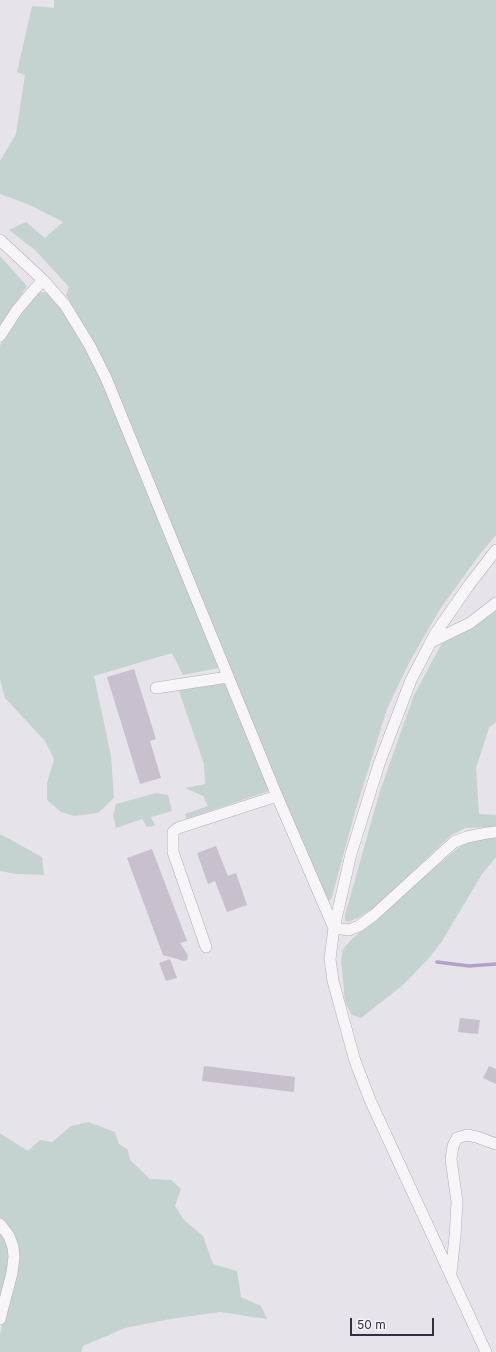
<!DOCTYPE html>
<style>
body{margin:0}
#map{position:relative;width:496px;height:1352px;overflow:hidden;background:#e7e3ea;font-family:Inter,sans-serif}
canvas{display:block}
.scale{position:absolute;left:350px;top:1318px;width:84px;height:18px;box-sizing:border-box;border:2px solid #392c41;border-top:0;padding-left:5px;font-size:12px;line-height:14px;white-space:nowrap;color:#392c41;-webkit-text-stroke:3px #f5f2f7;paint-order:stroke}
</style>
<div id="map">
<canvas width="496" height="1352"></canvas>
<div class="scale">50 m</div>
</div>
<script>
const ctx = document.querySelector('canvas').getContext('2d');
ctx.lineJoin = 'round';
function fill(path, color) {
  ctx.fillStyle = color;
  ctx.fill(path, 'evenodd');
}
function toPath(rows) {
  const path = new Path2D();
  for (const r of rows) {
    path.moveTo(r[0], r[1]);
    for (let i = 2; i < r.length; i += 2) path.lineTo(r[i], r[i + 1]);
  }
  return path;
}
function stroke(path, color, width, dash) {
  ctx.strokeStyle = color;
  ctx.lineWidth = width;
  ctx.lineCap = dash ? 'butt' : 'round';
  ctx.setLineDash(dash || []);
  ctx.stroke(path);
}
const green = toPath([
 [54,0,496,0,496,535,480,554,440,609,410,661,387,709,355,812,332,897,330,900,327,900,322,895,100,356,66,295,69,287,35,250,9,230,26,222,45,238,63,222,30,205,0,194,0,161,16,134,25,75,17,72,32,6,54,8],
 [0,256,27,286,0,329],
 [41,292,50,293,68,317,103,382,219,668,183,675,172,653,94,676,111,756,114,798,98,813,74,816,61,812,47,800,47,783,54,759,45,741,5,698,0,679,0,346,4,336,34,294],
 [496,610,496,722,489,728,476,768,479,814,496,815,496,827,465,828,450,836,375,907,360,917,348,922,345,921,345,915,380,791,414,695,442,643,478,623],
 [225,683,269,791,186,819,185,814,208,806,203,796,185,788,205,784,204,764,178,688],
 [156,793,168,795,172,811,151,817,155,826,147,827,142,819,116,828,113,815,116,804],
 [0,834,42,857,44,875,16,874,0,871],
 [496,837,496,857,482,874,442,941,429,958,403,985,361,1018,352,1015,345,1002,341,959,343,949,351,940,465,842,486,838],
 [88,1122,115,1132,119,1144,128,1150,130,1160,150,1179,171,1180,181,1189,175,1206,184,1220,203,1236,213,1264,237,1271,241,1297,261,1306,267,1319,220,1312,170,1319,125,1328,83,1346,81,1352,0,1352,0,1335,4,1314,12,1233,0,1217,0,1133,28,1151,40,1140,52,1142,71,1126],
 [0,1231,9,1248,8,1272,0,1300]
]);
const stream = toPath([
 [437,962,469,966,496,964]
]);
const building = toPath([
 [134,669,156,739,150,741,161,778,140,784,107,677],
 [216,846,228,876,236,873,247,905,227,912,215,881,208,884,197,853],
 [152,849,187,941,180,943,188,955,187,960,184,961,163,955,127,858],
 [170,959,177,978,166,981,159,963],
 [460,1018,480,1020,478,1034,458,1032],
 [204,1066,295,1077,294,1092,202,1081],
 [489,1066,496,1069,496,1084,483,1078]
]);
const minor = toPath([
 [0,240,43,280,65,305,90,346,106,378,277,796,334,928],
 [0,336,17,310,33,291,43,280],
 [431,642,470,623,496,603],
 [156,688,228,677],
 [334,928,349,930,359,926,374,915,454,842,467,837,487,833,496,832],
 [206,947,173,852,173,832,178,828,277,796],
 [0,1224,9,1236,13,1247,14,1257,12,1273,0,1319],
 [451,1273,455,1237,457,1202,451,1159,453,1146,457,1138,467,1135,477,1137,496,1144],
 [486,1352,370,1100,355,1061,333,981,330,959,334,928,351,854,379,764,411,680,435,634,469,585,496,550]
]);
fill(green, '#c4d3cf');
stroke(stream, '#b4a1c7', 3.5);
fill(building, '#c8c0cc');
stroke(minor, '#b3acb7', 12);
stroke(minor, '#f7f5f8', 11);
</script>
